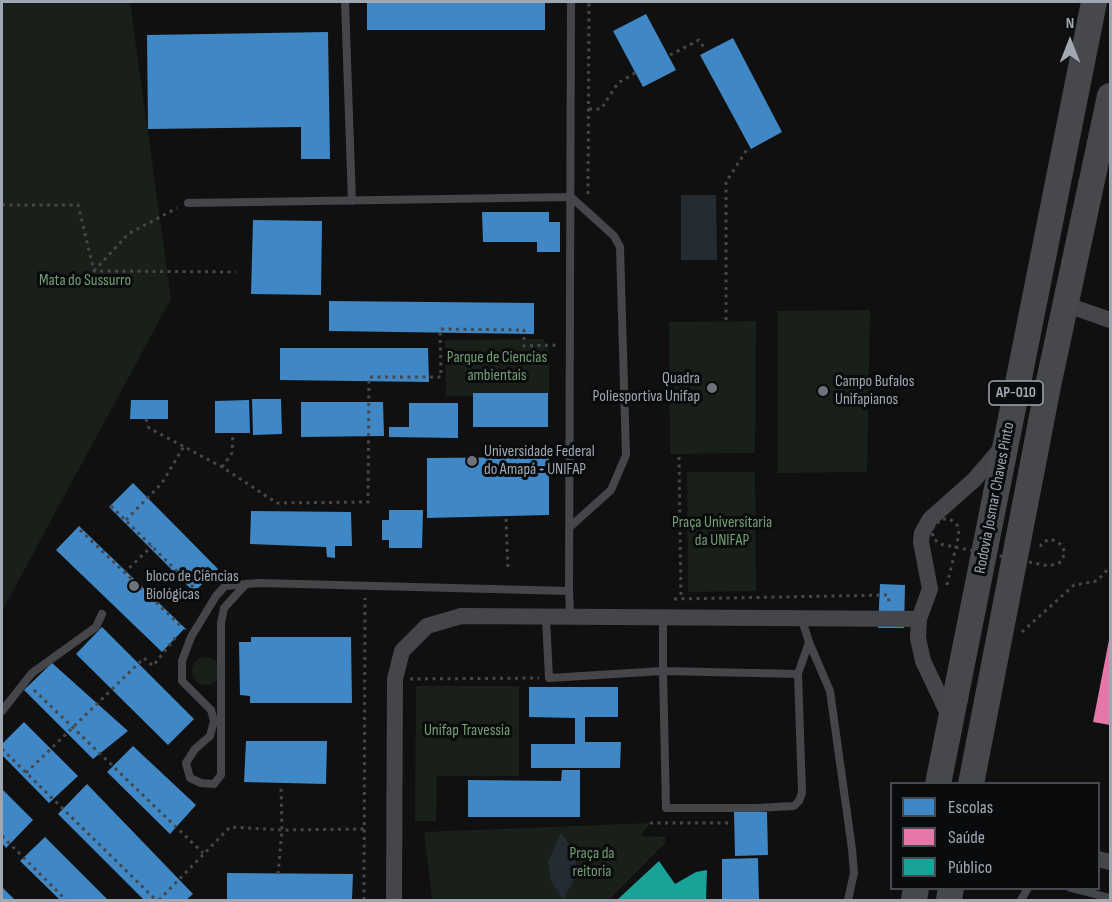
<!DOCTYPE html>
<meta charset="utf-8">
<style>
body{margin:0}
#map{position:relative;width:1112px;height:902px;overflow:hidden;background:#101010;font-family:"Sofia Sans Condensed",sans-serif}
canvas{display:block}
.frame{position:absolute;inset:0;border:3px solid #a0a7b3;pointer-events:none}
.legend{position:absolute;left:890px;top:782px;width:210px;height:108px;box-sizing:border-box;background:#0a0b0c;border:2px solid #46494f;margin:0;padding:8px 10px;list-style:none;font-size:18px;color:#a0a7b3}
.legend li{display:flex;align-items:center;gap:12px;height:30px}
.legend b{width:30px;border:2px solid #46494f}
.north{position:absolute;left:1040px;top:12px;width:60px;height:60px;-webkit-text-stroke:4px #0a0b0c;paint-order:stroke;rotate:0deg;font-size:16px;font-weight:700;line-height:24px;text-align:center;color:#a0a7b3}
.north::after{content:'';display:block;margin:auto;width:21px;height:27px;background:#a0a7b3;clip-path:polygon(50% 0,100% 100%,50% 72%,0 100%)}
</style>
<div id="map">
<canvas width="1112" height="902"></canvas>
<div class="frame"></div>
<ul class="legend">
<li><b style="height:16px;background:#3f88c5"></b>Escolas</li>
<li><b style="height:16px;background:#e377a8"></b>Saúde</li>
<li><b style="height:16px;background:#17a398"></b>Público</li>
</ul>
<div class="north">N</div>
</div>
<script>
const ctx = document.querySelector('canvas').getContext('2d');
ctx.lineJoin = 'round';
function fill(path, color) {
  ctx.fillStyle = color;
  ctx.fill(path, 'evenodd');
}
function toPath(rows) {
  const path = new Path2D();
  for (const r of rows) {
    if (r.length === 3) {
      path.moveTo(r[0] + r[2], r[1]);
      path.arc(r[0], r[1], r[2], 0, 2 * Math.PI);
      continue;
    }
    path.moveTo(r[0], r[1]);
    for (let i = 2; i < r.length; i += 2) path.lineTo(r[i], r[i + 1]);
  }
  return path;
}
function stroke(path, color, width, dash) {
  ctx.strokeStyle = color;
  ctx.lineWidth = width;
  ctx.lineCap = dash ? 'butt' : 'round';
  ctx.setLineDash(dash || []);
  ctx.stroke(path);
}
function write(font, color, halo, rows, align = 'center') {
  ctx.font = font + ' "Sofia Sans Condensed",sans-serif';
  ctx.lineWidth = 6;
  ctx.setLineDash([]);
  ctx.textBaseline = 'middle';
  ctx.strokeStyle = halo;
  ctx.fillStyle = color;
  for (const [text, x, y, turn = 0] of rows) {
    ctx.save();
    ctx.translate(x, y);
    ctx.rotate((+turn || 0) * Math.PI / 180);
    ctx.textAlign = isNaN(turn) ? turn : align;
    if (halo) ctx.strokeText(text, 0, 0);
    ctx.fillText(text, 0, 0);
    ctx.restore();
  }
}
const green = toPath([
 [2,2,130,2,171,299,2,611],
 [870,310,867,472,778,473,778,311],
 [756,321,755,453,670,454,669,322],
 [543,339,549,352,549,396,446,396,445,340],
 [687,472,755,472,756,591,688,592],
 [206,671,14],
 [416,686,519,686,519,776,437,776,436,821,415,821],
 [650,823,641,836,665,837,665,843,609,900,432,900,424,832]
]);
const water = toPath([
 [681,195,716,195,717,260,681,260],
 [561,833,575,852,576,867,575,878,563,899,551,881,548,862]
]);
const schools = toPath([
 [367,2,545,2,545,30,367,30],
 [646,14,676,70,643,87,613,31],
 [328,32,330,159,301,159,301,127,148,129,147,35],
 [733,38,782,132,751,149,700,55],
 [482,212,549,212,549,222,560,222,560,252,537,252,537,242,483,242],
 [253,220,322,221,321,295,251,294],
 [329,301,534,303,534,334,329,331],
 [280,348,428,348,429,382,280,380],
 [473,393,548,393,548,427,473,427],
 [252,399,281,399,282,434,253,435],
 [131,400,168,400,168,419,130,419],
 [249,400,250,433,215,433,215,401],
 [301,402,383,402,384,436,301,437],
 [409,403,458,403,458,438,389,437,389,427,409,427],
 [549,457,549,515,427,518,427,458],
 [133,483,218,569,194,592,109,507],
 [389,510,423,510,422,548,389,548,389,540,382,540,382,520,389,520],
 [251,511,351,512,352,546,335,546,335,558,327,557,326,547,250,544],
 [79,526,187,630,184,629,162,652,56,550],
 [880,584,905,585,904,628,878,628],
 [102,627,194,719,168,745,76,654],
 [251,637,351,637,352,703,250,703,250,696,240,695,239,642,251,642],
 [52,663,128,731,93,759,24,690],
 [529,687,618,687,618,717,585,717,585,742,621,742,620,768,531,768,531,744,575,744,575,718,529,717],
 [24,722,78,776,49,803,2,755,2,744],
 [246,741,327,741,326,784,244,782],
 [133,746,196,805,170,834,107,772],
 [562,770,580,770,580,817,468,817,468,780,561,781],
 [87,784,193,894,186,900,144,900,58,814],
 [2,789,33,820,6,848,2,843],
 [734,812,767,812,768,855,735,856],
 [45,837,108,900,60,900,20,861],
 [758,858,759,900,722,900,722,859],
 [227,873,353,874,352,900,227,900],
 [2,887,15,900,2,900]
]);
const health = toPath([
 [1109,640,1110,640,1110,725,1093,722]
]);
const public = toPath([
 [659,861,675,884,696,872,707,870,706,900,617,900]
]);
const path = toPath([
 [547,2,553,2],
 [670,55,699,40,705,49],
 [589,109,601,109,618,83,635,73],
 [588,194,589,2],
 [2,205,78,205,94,271,236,272],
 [94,271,128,234,177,208],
 [726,320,726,182,748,148],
 [146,419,149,428,222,467,277,503,368,502,369,377,441,377,440,329,524,330,524,346,557,345],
 [679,457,681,599],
 [222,467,232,453,233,433],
 [111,506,194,588],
 [506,519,508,569],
 [126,520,162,483,184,446],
 [80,530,183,628],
 [124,573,152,546],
 [947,585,959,534],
 [674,599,888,595,889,602],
 [1022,632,1074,585,1097,581,1109,568],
 [410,679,539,678],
 [34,690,203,853],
 [2,749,156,900],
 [26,773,144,658,153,666,176,637],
 [650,823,729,823],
 [2,836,66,900],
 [278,874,282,830,281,786],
 [159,900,230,827,282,830,364,829],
 [364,900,365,598]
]);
const lane = toPath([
 [345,2,352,201],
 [188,203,571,197,614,236,620,247,626,455,611,490,571,526],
 [246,584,224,608,221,623,221,775,214,784,201,783,190,778,186,763,195,749,210,736,214,721,211,710,182,681,182,661,191,637,216,596,225,586,246,584,259,583,569,591,570,616],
 [569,591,571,2],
 [546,617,549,678,663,671,663,616],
 [809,642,830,691,852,849,854,873,848,900],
 [798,674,802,793,799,801,794,806,756,808,666,808,663,671,798,674,809,642,801,617],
 [2,711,32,673,96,627,102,614],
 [1071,888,1110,898],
 [1021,900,1028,888]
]);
const street = toPath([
 [1067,305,1110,320],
 [951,720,923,661,918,638,919,619,930,589,921,542,922,533,930,519,974,480,1004,445],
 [1098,859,1110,862],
 [394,900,395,679,402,651,427,626,461,616,919,619]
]);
const primary = toPath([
 [938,784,1094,2],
 [971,784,1048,386,1110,96],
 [914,900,916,888],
 [949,900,951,888]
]);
const pathBridge = toPath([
 [959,534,957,525,950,519,941,519,932,529,933,538,940,544,1049,566,1061,562,1065,553,1062,545,1051,539,1043,542,1038,550]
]);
const markers = [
 [712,388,6,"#6e727a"],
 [823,391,6,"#6e727a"],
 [472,461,6,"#6e727a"],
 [134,586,6,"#6e727a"]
];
const shields = [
 [1016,393,54]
];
const shieldNames = [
 ["AP-010",1016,393]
];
const parkNames = [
 ["Mata do Sussurro",85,281],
 ["Parque de Ciencias",497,358],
 ["ambientais",497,376],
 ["Praça Universitaria",722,523],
 ["da UNIFAP",722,541],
 ["Unifap Travessia",467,731],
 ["Praça da",592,854],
 ["reitoria",592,872]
];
const poiNames = [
 ["Quadra",700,379,"right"],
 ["Poliesportiva Unifap",700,397,"right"],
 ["Campo Bufalos",835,382],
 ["Unifapianos",835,400],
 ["Universidade Federal",484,452],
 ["do Amapá - UNIFAP",484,470],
 ["bloco de Ciências",146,577],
 ["Biológicas",146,595]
];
const streetNames = [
 ["Rodovia Josmar Chaves Pinto",995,498,-79]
];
fill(green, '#191f19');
fill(water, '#232c32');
fill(schools, '#3f88c5');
fill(health, '#e377a8');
fill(public, '#17a398');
stroke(path, '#46474b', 3, [3, 4.5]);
stroke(lane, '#444649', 8);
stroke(street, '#444649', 16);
stroke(primary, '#46484b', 26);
stroke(pathBridge, '#46474b', 3, [3, 4.5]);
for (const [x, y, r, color] of markers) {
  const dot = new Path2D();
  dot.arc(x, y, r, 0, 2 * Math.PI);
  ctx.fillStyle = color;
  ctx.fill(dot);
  stroke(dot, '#0a0b0c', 2);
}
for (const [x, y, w] of shields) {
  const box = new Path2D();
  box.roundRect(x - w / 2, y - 12, w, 24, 4.5);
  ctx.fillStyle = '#0a0b0c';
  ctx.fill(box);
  stroke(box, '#a0a7b3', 1.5);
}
write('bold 15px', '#a0a7b3', null, shieldNames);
write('16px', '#759f75', '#0a0b0c', parkNames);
write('16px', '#a0a7b3', '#0a0b0c', poiNames, 'left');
write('16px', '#a0a7b3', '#0a0b0c', streetNames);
</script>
